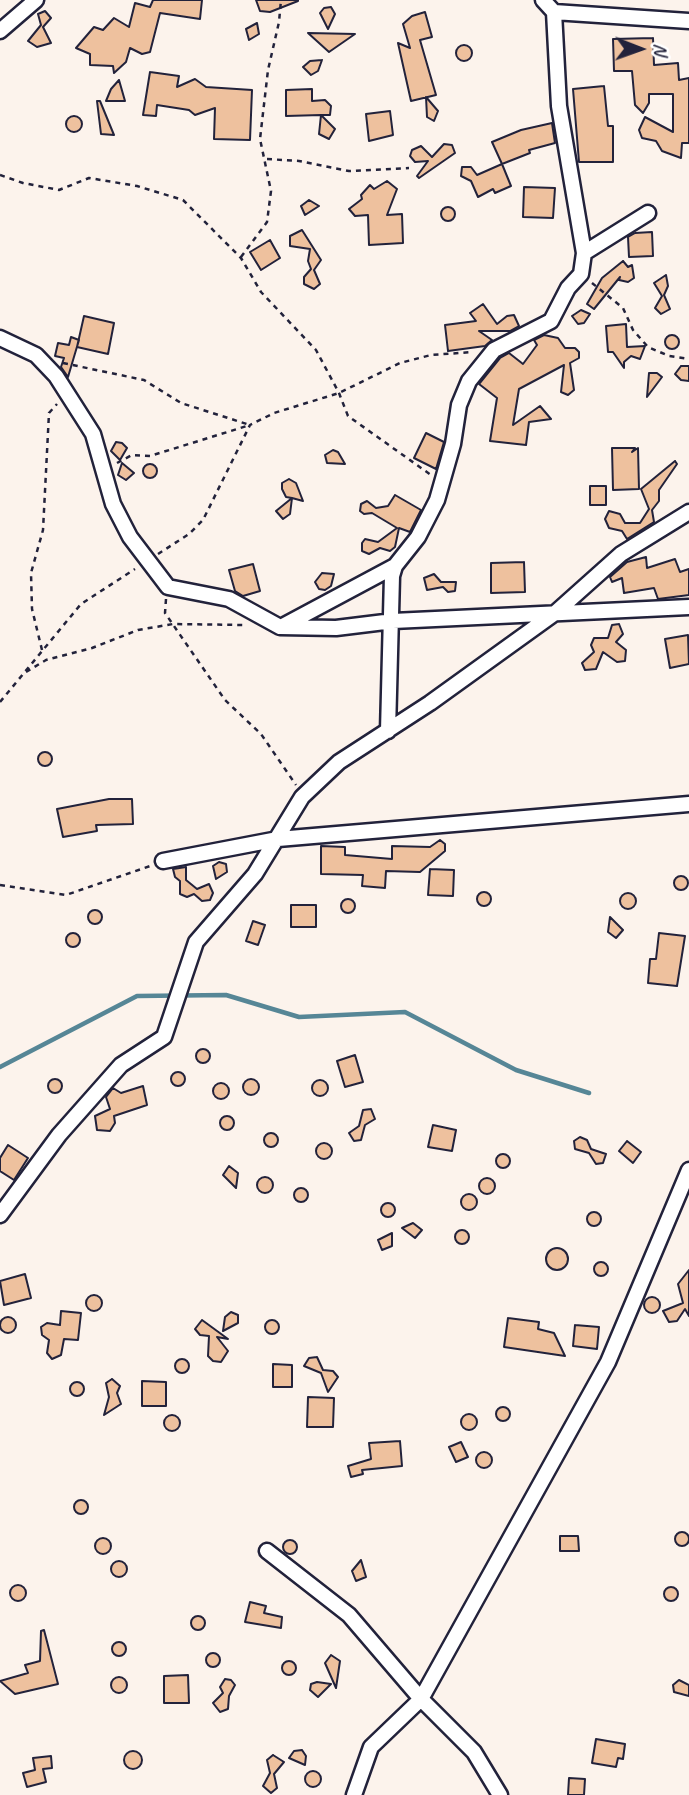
<!DOCTYPE html>
<style>
body{margin:0}
#map{position:relative;width:689px;height:1795px;overflow:hidden;background:#fcf3ec;font-family:Caveat,sans-serif}
canvas{display:block}
.north{position:absolute;left:605px;top:14px;width:70px;height:70px;-webkit-text-stroke:5px #fff;paint-order:stroke;rotate:91deg;font-size:19px;font-weight:700;line-height:28px;text-align:center;color:#22223b}
.north::after{content:'';display:block;margin:auto;width:24px;height:32px;background:#22223b;clip-path:polygon(50% 0,100% 100%,50% 72%,0 100%)}
</style>
<div id="map">
<canvas width="689" height="1795"></canvas>
<div class="north">N</div>
</div>
<script>
const ctx = document.querySelector('canvas').getContext('2d');
ctx.lineJoin = 'round';
function toPath(rows) {
  const path = new Path2D();
  for (const r of rows) {
    if (r.length === 3) {
      path.moveTo(r[0] + r[2], r[1]);
      path.arc(r[0], r[1], r[2], 0, 2 * Math.PI);
      continue;
    }
    path.moveTo(r[0], r[1]);
    for (let i = 2; i < r.length; i += 2) path.lineTo(r[i], r[i + 1]);
  }
  return path;
}
function stroke(path, color, width, dash) {
  ctx.strokeStyle = color;
  ctx.lineWidth = width;
  ctx.lineCap = dash ? 'butt' : 'round';
  ctx.setLineDash(dash || []);
  ctx.stroke(path);
}
function fill(path, color) {
  ctx.fillStyle = color;
  ctx.fill(path, 'evenodd');
}
const stream = toPath([
 [0,1067,137,996,226,995,299,1017,405,1012,516,1070,589,1093]
]);
const building = toPath([
 [153,0,202,0,200,19,160,13,150,52,142,54,130,48,126,62,114,73,113,66,90,65,90,54,76,48,94,27,103,30,114,18,129,27,135,3,150,7,153,0],
 [256,0,298,0,298,1,270,12,260,11,256,0],
 [331,7,335,14,328,29,320,13,324,8,331,7],
 [45,11,51,18,43,27,51,43,37,47,28,41,41,25,38,14,45,11],
 [425,12,432,37,420,40,436,95,411,101,398,43,410,48,403,24,412,16,425,12],
 [257,23,259,34,249,40,246,29,257,23],
 [308,33,355,34,329,52,308,33],
 [653,38,654,65,678,63,679,80,689,78,689,143,682,143,681,158,662,151,656,141,642,138,639,130,645,117,673,132,673,94,649,94,649,103,643,113,635,105,632,71,614,71,613,39,653,38],
 [464,53,8],
 [322,60,318,71,311,75,303,67,310,61,322,60],
 [150,72,179,76,177,87,195,79,206,87,252,90,250,140,214,139,215,108,195,115,189,110,157,105,156,116,143,115,150,72],
 [119,80,125,101,106,101,111,89,119,80],
 [604,86,608,126,613,126,613,162,579,162,573,89,604,86],
 [312,89,312,101,325,100,331,106,330,115,321,115,335,129,329,139,319,134,321,115,286,116,286,90,312,89],
 [426,97,438,111,434,121,427,117,426,97],
 [97,101,100,101,114,135,101,134,97,101],
 [390,111,393,135,369,141,366,114,390,111],
 [74,124,8],
 [552,123,555,143,529,150,530,153,502,164,492,142,521,130,552,123],
 [444,144,452,145,455,153,419,178,417,176,428,161,415,162,410,156,412,150,421,146,432,157,444,144],
 [502,164,511,186,495,193,493,189,478,197,471,181,461,176,462,167,471,167,477,175,502,164],
 [387,181,397,189,387,215,402,214,403,243,369,245,368,215,355,216,349,209,362,199,361,195,370,185,374,189,387,181],
 [524,187,555,188,553,218,523,217,524,187],
 [309,200,319,206,305,215,301,206,309,200],
 [448,214,7],
 [302,230,321,260,314,270,320,284,314,289,304,284,304,277,311,269,308,261,310,249,290,246,290,236,302,230],
 [652,232,653,256,629,257,628,237,635,233,652,232],
 [270,240,280,258,261,270,250,252,270,240],
 [623,261,628,267,632,265,634,278,628,282,619,280,620,277,594,309,587,304,602,278,623,261],
 [666,275,668,286,664,295,670,309,661,314,655,308,662,296,654,283,666,275],
 [483,304,497,324,507,316,514,315,519,326,510,331,479,331,492,340,485,346,448,351,445,325,476,321,470,313,483,304],
 [581,310,590,314,584,323,578,324,572,316,581,310],
 [84,316,114,323,108,354,77,347,84,316],
 [626,324,627,347,645,346,640,359,631,356,624,362,624,368,613,352,608,352,606,326,626,324],
 [544,335,558,338,565,348,575,348,579,352,579,358,570,363,574,390,568,395,561,392,564,365,519,389,513,425,540,406,551,419,529,422,526,445,490,441,497,398,479,384,500,358,509,353,523,364,537,345,534,340,544,335],
 [672,342,7],
 [71,337,79,340,68,377,61,367,64,358,55,356,58,343,69,345,71,337],
 [681,366,689,366,689,381,681,380,675,374,681,366],
 [649,373,657,373,662,377,647,397,649,373],
 [426,433,444,442,436,469,414,458,426,433],
 [116,442,122,443,127,448,120,460,111,451,116,442],
 [612,448,635,448,632,452,638,448,639,489,613,490,612,448],
 [333,450,338,452,345,464,327,463,325,455,333,450],
 [675,461,677,464,659,490,659,501,652,510,654,522,627,539,622,531,609,528,605,519,609,511,620,514,625,523,640,523,649,509,641,489,675,461],
 [122,463,134,473,126,480,118,475,122,463],
 [150,471,7],
 [289,479,296,483,303,501,292,498,290,514,283,519,276,511,292,498,286,497,282,489,282,483,289,479],
 [590,486,606,486,606,505,590,505,590,486],
 [395,495,421,510,410,532,399,528,395,547,390,551,380,548,369,554,362,551,362,543,365,539,378,542,397,528,372,513,364,514,360,511,361,504,367,501,376,508,388,506,395,495],
 [646,557,647,568,675,559,680,572,689,569,689,595,658,599,654,588,624,593,622,578,612,582,610,577,627,562,646,557],
 [524,562,525,592,491,593,491,563,524,562],
 [253,564,260,591,243,596,235,591,229,570,253,564],
 [322,573,334,574,331,586,325,590,319,589,315,582,322,573],
 [434,574,441,582,456,582,455,591,448,592,443,587,427,590,424,578,434,574],
 [619,624,623,634,616,642,626,650,625,661,617,662,603,652,596,669,585,670,582,663,594,652,591,645,594,638,608,638,612,625,619,624],
 [688,635,689,664,670,668,665,639,688,635],
 [45,759,7],
 [109,799,132,799,133,824,96,825,97,831,63,837,57,809,109,799],
 [440,840,445,844,445,851,420,872,386,871,385,888,362,886,363,875,321,874,321,846,345,847,345,855,392,859,392,846,430,847,440,840],
 [219,862,226,864,227,872,216,879,213,866,219,862],
 [186,867,186,880,197,889,209,884,213,893,210,900,202,901,194,894,187,897,180,894,180,881,175,877,173,869,186,867],
 [430,869,454,870,453,896,428,895,430,869],
 [681,883,7],
 [484,899,7],
 [628,901,8],
 [348,906,7],
 [291,905,316,905,316,927,291,927,291,905],
 [95,917,7],
 [610,917,623,930,616,938,608,932,610,917],
 [253,921,265,925,258,945,246,941,253,921],
 [73,940,7],
 [659,933,685,936,677,986,648,983,650,959,656,959,659,933],
 [203,1056,7],
 [355,1055,363,1082,345,1087,337,1061,355,1055],
 [178,1079,7],
 [55,1086,7],
 [251,1087,8],
 [320,1088,8],
 [221,1091,8],
 [143,1086,147,1105,114,1116,115,1123,110,1131,97,1130,95,1116,110,1109,106,1097,113,1088,121,1093,143,1086],
 [371,1109,375,1119,365,1125,361,1140,354,1141,349,1133,359,1126,363,1110,371,1109],
 [227,1123,7],
 [433,1125,456,1130,452,1151,428,1147,433,1125],
 [271,1140,7],
 [580,1137,587,1140,591,1149,606,1154,603,1163,596,1164,589,1153,575,1149,574,1141,580,1137],
 [627,1141,641,1152,633,1163,619,1151,627,1141],
 [324,1151,8],
 [8,1145,28,1158,14,1180,0,1171,0,1158,8,1145],
 [503,1161,7],
 [229,1166,238,1173,236,1188,223,1175,229,1166],
 [265,1185,8],
 [487,1186,8],
 [301,1195,7],
 [469,1202,8],
 [388,1210,7],
 [594,1219,7],
 [413,1223,422,1230,415,1238,402,1228,413,1223],
 [462,1237,7],
 [392,1233,392,1246,382,1250,378,1240,392,1233],
 [557,1259,11],
 [601,1269,7],
 [689,1270,689,1316,685,1309,677,1321,669,1322,663,1311,683,1303,678,1284,689,1270],
 [25,1274,31,1298,4,1305,0,1281,25,1274],
 [94,1303,8],
 [652,1305,8],
 [61,1311,81,1313,78,1340,64,1339,61,1355,52,1359,47,1353,49,1340,42,1335,41,1327,47,1323,60,1325,61,1311],
 [231,1312,238,1315,238,1323,223,1331,225,1317,231,1312],
 [8,1325,8],
 [508,1318,539,1322,538,1329,554,1333,565,1356,504,1347,508,1318],
 [272,1327,7],
 [202,1320,228,1339,217,1337,228,1351,221,1362,213,1361,208,1356,209,1336,200,1335,195,1329,202,1320],
 [575,1325,599,1327,597,1349,573,1346,575,1325],
 [317,1357,323,1370,333,1371,338,1377,328,1392,321,1373,304,1366,309,1358,317,1357],
 [182,1366,7],
 [273,1364,292,1365,292,1387,273,1387,273,1364],
 [112,1379,120,1386,117,1393,121,1404,104,1415,109,1397,106,1383,112,1379],
 [142,1381,166,1382,166,1406,142,1406,142,1381],
 [77,1389,7],
 [308,1397,334,1398,333,1427,307,1427,308,1397],
 [503,1414,7],
 [469,1422,8],
 [172,1423,8],
 [400,1441,402,1466,362,1470,363,1474,351,1477,348,1466,371,1459,369,1443,400,1441],
 [461,1442,468,1457,456,1462,449,1447,461,1442],
 [484,1460,8],
 [81,1507,7],
 [682,1539,7],
 [560,1536,578,1536,579,1551,560,1551,560,1536],
 [103,1546,8],
 [290,1547,7],
 [361,1560,366,1577,356,1581,352,1571,361,1560],
 [119,1569,8],
 [18,1593,8],
 [671,1594,7],
 [250,1602,266,1606,264,1613,282,1617,281,1628,245,1622,250,1602],
 [198,1623,7],
 [44,1630,58,1684,15,1694,0,1681,28,1673,25,1665,40,1661,41,1631,44,1630],
 [119,1649,7],
 [213,1660,7],
 [331,1655,340,1661,336,1688,325,1663,331,1655],
 [289,1668,7],
 [188,1675,189,1703,164,1703,164,1676,188,1675],
 [119,1685,8],
 [225,1679,231,1680,235,1685,229,1696,228,1709,220,1712,213,1703,223,1693,220,1687,225,1679],
 [679,1680,689,1685,689,1696,674,1692,673,1685,679,1680],
 [317,1682,331,1684,318,1697,310,1690,311,1684,317,1682],
 [596,1739,625,1744,623,1759,618,1758,616,1767,592,1763,596,1739],
 [302,1750,306,1756,305,1765,289,1758,294,1751,302,1750],
 [133,1760,9],
 [273,1755,284,1762,274,1774,277,1788,271,1793,263,1786,270,1773,267,1760,273,1755],
 [51,1756,52,1768,43,1769,46,1782,27,1787,23,1773,35,1770,33,1758,51,1756],
 [313,1779,8],
 [569,1778,585,1779,584,1795,568,1795,569,1778]
]);
const path = toPath([
 [267,159,299,161,349,171,409,168],
 [0,175,23,183,59,190,89,178,137,186,183,200,241,258,261,292,316,350,339,393,348,416,431,475],
 [241,257,267,222,271,191,260,139,268,70,279,22,281,0],
 [592,283,623,308,633,330,648,347,669,356,689,359],
 [63,363,144,380,181,403,250,425],
 [117,463,132,455,150,456,250,425],
 [158,554,189,534,203,520,250,425,274,413,339,393,400,363,431,355,473,352],
 [166,599,165,613,225,700,261,734,296,785],
 [42,650,32,609,31,573,43,530,49,413,57,404],
 [26,672,46,660,92,648,138,630,173,624,245,625],
 [0,702,81,604,135,569],
 [0,885,66,895,150,866]
]);
const street = toPath([
 [543,0,554,12,689,21],
 [554,12,559,106,584,253,648,213],
 [0,31,36,0],
 [0,338,36,355,56,376,93,434,113,504,130,537,168,587,229,599,280,627,336,628,393,621,689,607],
 [281,627,395,566],
 [388,731,392,576,395,566,418,537,437,500,453,444,459,405,469,381,494,350,551,321,568,288,581,274,584,253],
 [163,861,278,839,689,804],
 [0,1215,59,1135,121,1065,164,1037,196,942,255,874,302,797,339,762,430,703,555,613,621,554,689,512],
 [267,1551,349,1615,421,1699,474,1752,500,1795],
 [354,1795,371,1747,421,1699,608,1362,689,1170]
]);
stroke(stream, '#568696', 4.5);
fill(building, '#eec19e');
stroke(building, '#22223b', 2);
stroke(street, '#22223b', 19);
stroke(path, '#22223b', 2.5, [5, 5]);
stroke(street, '#fff', 14);
</script>
